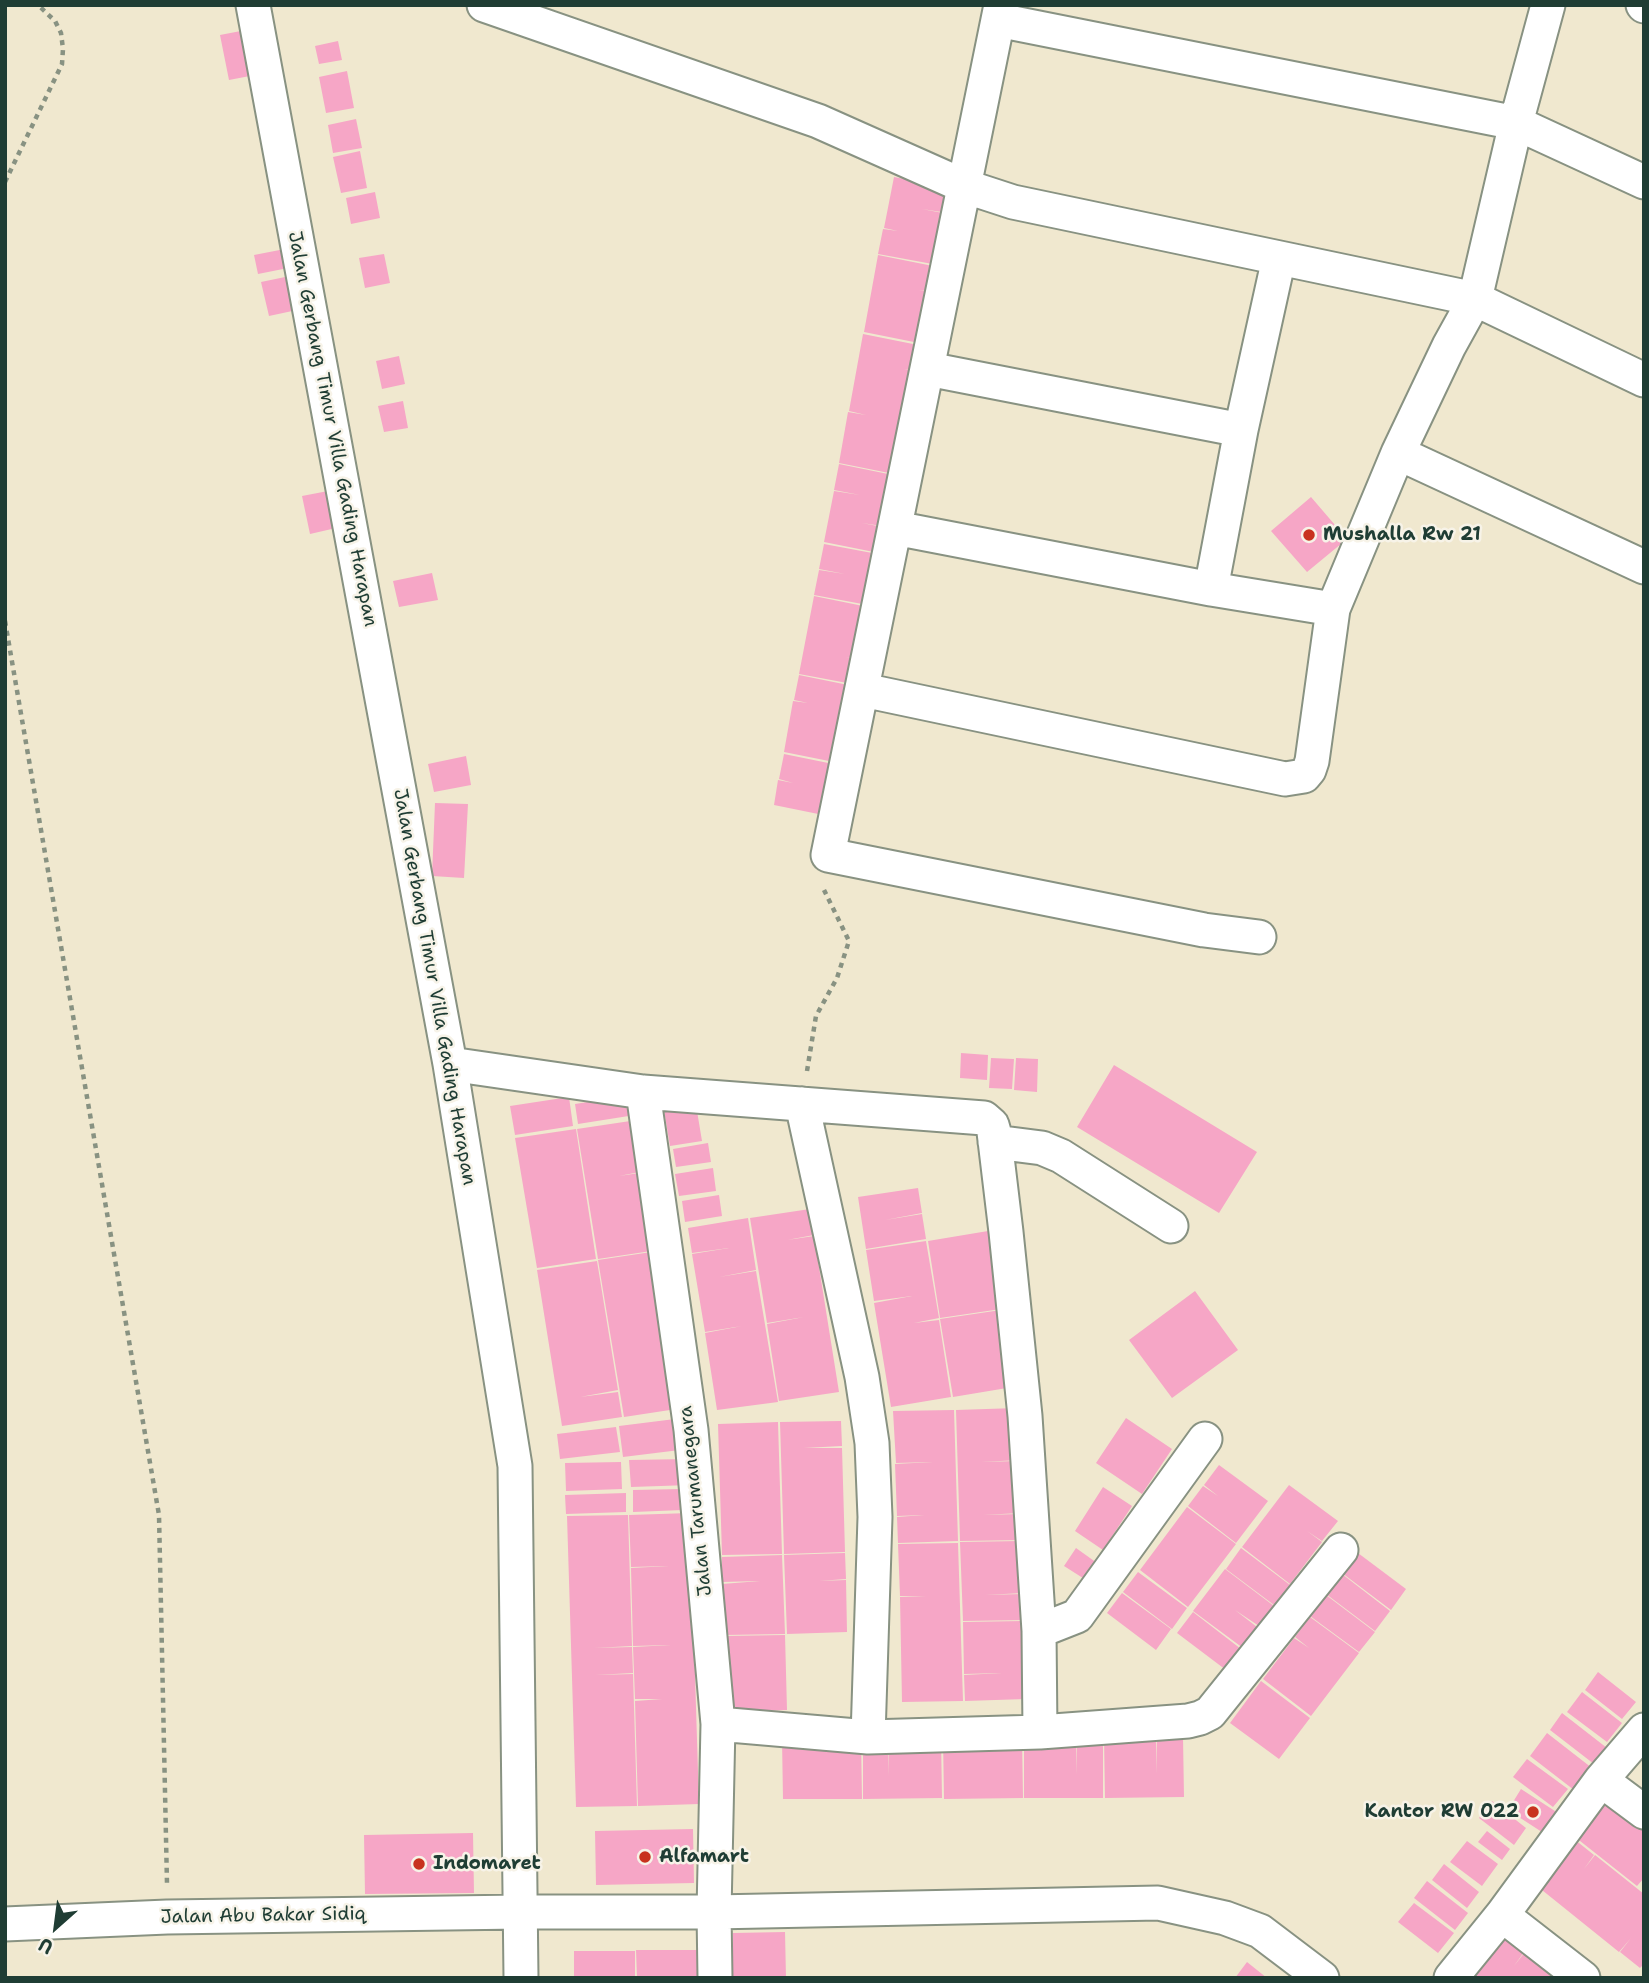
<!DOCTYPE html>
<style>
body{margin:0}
#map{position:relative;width:1649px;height:1983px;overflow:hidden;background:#f0e8cf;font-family:"Shantell Sans",sans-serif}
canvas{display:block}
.frame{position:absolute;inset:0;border:7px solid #1f3d34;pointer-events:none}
.north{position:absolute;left:21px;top:1892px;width:70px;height:70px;-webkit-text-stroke:5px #f7f3e8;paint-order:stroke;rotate:208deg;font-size:19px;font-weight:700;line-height:28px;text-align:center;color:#1f3d34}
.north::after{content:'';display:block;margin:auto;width:24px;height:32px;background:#1f3d34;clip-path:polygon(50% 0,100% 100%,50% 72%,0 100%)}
</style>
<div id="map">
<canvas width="1649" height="1983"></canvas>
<div class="frame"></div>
<div class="north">U</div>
</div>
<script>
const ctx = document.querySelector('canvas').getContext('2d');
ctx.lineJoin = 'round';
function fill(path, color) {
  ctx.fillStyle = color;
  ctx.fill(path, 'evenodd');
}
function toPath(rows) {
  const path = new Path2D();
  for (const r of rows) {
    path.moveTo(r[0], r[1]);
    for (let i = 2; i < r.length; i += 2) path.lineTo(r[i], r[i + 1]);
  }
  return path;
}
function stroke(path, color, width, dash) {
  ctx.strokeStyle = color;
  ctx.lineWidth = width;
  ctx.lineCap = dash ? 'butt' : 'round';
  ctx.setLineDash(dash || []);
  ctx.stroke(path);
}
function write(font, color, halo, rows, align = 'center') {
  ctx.font = font + ' "Shantell Sans",sans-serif';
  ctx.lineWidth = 5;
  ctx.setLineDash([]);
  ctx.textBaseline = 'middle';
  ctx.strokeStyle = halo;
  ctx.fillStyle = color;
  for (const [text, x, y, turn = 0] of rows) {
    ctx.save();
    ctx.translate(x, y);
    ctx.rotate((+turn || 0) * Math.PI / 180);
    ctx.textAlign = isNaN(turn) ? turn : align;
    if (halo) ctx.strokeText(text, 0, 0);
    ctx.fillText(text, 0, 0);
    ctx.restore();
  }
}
const building = toPath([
 [246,30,255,75,229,80,220,35],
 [338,41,342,60,319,64,315,46],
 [347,71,354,108,326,113,319,77],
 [356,119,362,148,333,153,328,125],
 [360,151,367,188,341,193,333,157],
 [894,177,953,188,948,213,922,209,948,214,938,265,878,254,883,229,898,231,884,228],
 [375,192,380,218,351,224,346,198],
 [290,248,293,267,258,274,254,255],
 [384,254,390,283,365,288,359,258],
 [878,255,938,267,934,292,919,290,933,293,924,344,864,332],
 [290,276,297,310,269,316,261,282],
 [863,334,923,346,919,371,904,369,918,372,899,475,839,463,848,412,866,415,849,411],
 [399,356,405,384,382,389,376,361],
 [403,401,408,428,384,432,378,406],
 [839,464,898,476,888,527,862,523,888,528,884,554,824,542,834,491,860,495,834,490],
 [328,491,336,528,310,534,302,496],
 [1311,497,1347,539,1307,572,1271,531],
 [824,544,883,555,873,606,814,595,819,570,845,574,819,569],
 [432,573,438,600,399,607,393,581],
 [814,596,873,608,864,659,846,657,863,660,858,685,799,674],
 [799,675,858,687,844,764,784,752,793,701,808,703,794,700],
 [784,754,843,766,833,817,774,805,778,780,793,783,779,779],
 [466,756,471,785,434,792,428,764],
 [435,803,468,804,464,878,432,876],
 [961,1053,988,1055,987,1080,960,1078],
 [991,1058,1014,1059,1012,1089,989,1088],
 [1016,1058,1038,1059,1037,1092,1014,1090],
 [1114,1065,1257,1152,1219,1213,1077,1127],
 [632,1095,635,1115,578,1124,575,1104],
 [569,1097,573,1126,515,1135,510,1106],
 [696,1105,702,1141,670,1146,664,1110],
 [637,1120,645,1171,619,1176,646,1172,658,1250,598,1259,577,1129],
 [576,1129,596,1259,537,1268,515,1138],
 [708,1143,711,1162,676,1167,673,1149],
 [713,1168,716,1191,679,1196,675,1174],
 [918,1188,922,1213,885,1220,922,1214,926,1239,866,1249,858,1197],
 [719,1195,722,1216,685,1222,682,1201],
 [810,1209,814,1235,787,1240,814,1236,839,1392,779,1401,767,1324,804,1317,767,1323,750,1218],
 [748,1218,756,1270,719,1277,756,1271,778,1402,717,1410,705,1333,742,1326,705,1332,692,1254,729,1248,692,1253,688,1228],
 [988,1231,1001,1309,940,1318,928,1241],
 [926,1241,939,1318,914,1323,939,1320,951,1397,891,1407,874,1303,912,1296,874,1301,866,1250],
 [658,1251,683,1408,624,1417,598,1260],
 [597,1261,618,1390,580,1397,618,1392,622,1417,562,1426,537,1270],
 [1195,1291,1238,1350,1172,1398,1129,1340],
 [1001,1310,1013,1387,953,1397,940,1319],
 [1017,1408,1019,1460,981,1462,1019,1461,1020,1513,983,1515,1020,1514,1021,1540,960,1541,956,1410],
 [954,1410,958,1541,898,1543,897,1517,924,1515,897,1516,895,1464,933,1462,896,1463,893,1411],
 [683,1418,688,1449,623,1457,619,1426],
 [1126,1418,1172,1449,1142,1494,1096,1463],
 [841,1421,842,1446,804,1448,842,1448,845,1552,784,1554,780,1422],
 [778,1422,782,1554,722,1555,718,1424],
 [616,1427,620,1452,560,1459,557,1434],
 [688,1459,690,1485,631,1487,629,1460],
 [621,1462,622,1489,566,1491,565,1463],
 [1219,1465,1268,1501,1236,1543,1188,1506,1203,1486,1218,1496,1204,1485],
 [1289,1485,1338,1521,1322,1541,1307,1531,1322,1542,1290,1584,1242,1547],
 [1103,1487,1132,1506,1103,1550,1075,1531],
 [682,1489,683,1510,633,1512,633,1490],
 [626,1493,626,1512,566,1514,565,1495],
 [1187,1507,1236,1544,1188,1607,1140,1570],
 [690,1513,699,1804,638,1806,635,1701,662,1699,635,1699,633,1647,671,1645,633,1646,631,1568,669,1566,631,1567,629,1515],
 [628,1515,632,1646,594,1648,632,1647,633,1673,595,1675,633,1674,637,1806,576,1807,567,1516],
 [1021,1541,1023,1593,985,1595,1023,1594,1024,1620,963,1621,960,1542],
 [958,1543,963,1701,902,1702,900,1597,926,1596,900,1596,898,1544],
 [1076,1548,1097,1563,1086,1580,1064,1566],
 [1241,1548,1290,1585,1274,1605,1226,1569],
 [845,1553,846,1579,819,1581,846,1580,847,1632,787,1634,784,1555],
 [1358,1553,1406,1589,1391,1610,1342,1573],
 [782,1555,785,1634,724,1635,722,1584,760,1581,722,1582,722,1557],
 [1225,1569,1274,1606,1259,1626,1235,1610,1257,1627,1243,1648,1193,1611],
 [1138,1572,1187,1608,1172,1629,1123,1592],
 [1342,1574,1390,1611,1375,1631,1326,1594],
 [1122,1593,1171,1629,1156,1650,1107,1613],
 [1326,1595,1375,1632,1359,1652,1310,1616],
 [1193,1612,1241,1649,1226,1670,1177,1633],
 [1310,1617,1359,1653,1311,1716,1263,1679,1294,1638,1309,1648,1295,1637],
 [1023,1621,1026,1699,965,1701,964,1675,1002,1673,964,1674,963,1622],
 [785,1635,787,1710,727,1712,724,1636],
 [1598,1672,1636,1702,1622,1719,1585,1690],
 [1261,1681,1310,1718,1279,1759,1230,1723],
 [1582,1692,1622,1723,1607,1742,1567,1712],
 [1562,1713,1607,1748,1594,1764,1550,1730],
 [1547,1733,1592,1768,1574,1790,1530,1756],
 [1022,1737,1023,1798,944,1799,943,1738],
 [1024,1737,1076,1737,1077,1775,1077,1737,1103,1737,1103,1798,1024,1798],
 [1104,1737,1156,1737,1157,1774,1157,1737,1183,1737,1184,1797,1105,1798],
 [888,1738,888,1776,889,1738,941,1738,942,1798,863,1799,863,1739],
 [782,1739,861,1739,862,1799,783,1799],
 [1527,1759,1568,1789,1553,1807,1513,1777],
 [1521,1789,1558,1813,1545,1834,1508,1810],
 [1612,1790,1644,1815,1644,1878,1637,1886,1575,1837],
 [1492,1801,1526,1828,1514,1845,1479,1818],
 [693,1829,694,1883,596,1885,595,1831],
 [1487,1831,1510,1849,1502,1860,1478,1842],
 [473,1833,474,1893,365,1894,364,1835],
 [1574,1839,1594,1855,1584,1869,1595,1855,1644,1894,1644,1964,1640,1968,1620,1952,1631,1938,1619,1952,1537,1886],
 [1467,1841,1498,1864,1482,1886,1450,1862],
 [1444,1864,1479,1892,1467,1908,1432,1880],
 [1427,1881,1468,1913,1455,1930,1414,1898],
 [1414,1903,1454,1933,1438,1953,1398,1922],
 [785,1932,786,1978,733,1978,733,1933],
 [1504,1936,1524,1952,1514,1966,1525,1952,1557,1978,1471,1978],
 [636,1950,697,1950,697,1978,637,1978],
 [574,1951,635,1951,635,1978,574,1978],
 [1247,1962,1267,1978,1235,1978]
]);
const path = toPath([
 [5,182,62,64,63,49,61,33,55,21,38,5],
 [5,621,159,1515,167,1884],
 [807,1071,816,1016,837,978,849,941,824,890]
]);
const street = toPath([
 [253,5,450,1064,515,1466,521,1978],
 [484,5,818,121,964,186,1013,202,1475,299,1644,380],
 [1001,5,828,855,1204,930,1259,937],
 [1548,5,1516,123,1475,299,1449,346,1398,453,1644,567],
 [1643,5,1644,6],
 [998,20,1516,123,1644,182],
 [928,369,1241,430,1211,589],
 [1241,430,1279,258],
 [1333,609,1398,453],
 [863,690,1285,779,1304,776,1309,770,1312,761,1333,609,1211,589,895,528],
 [450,1064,643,1092,984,1118,992,1125,994,1132,1006,1232,1025,1416,1039,1631,1040,1732],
 [643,1092,691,1430,718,1724,714,1912,715,1978],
 [802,1104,862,1377,872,1443,875,1517,868,1737],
 [995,1142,1042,1148,1061,1156,1171,1226],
 [1039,1631,1077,1616,1205,1439],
 [718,1724,868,1737,1040,1732,1188,1721,1200,1718,1210,1713,1341,1550],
 [1601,1780,1644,1812],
 [1502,1915,1583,1978],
 [5,1924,167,1917,520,1912,714,1912,1158,1903,1225,1918,1260,1931,1322,1978],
 [1451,1978,1502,1915,1601,1780,1644,1730]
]);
const markers = [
 [1309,535,7,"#c8321e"],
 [1533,1812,7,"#c8321e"],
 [645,1857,7,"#c8321e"],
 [419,1864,7,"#c8321e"]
];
const streetNames = [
 ["Jalan Gerbang Timur Villa Gading Harapan",332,429,79],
 ["Jalan Gerbang Timur Villa Gading Harapan",434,987,80],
 ["Jalan Tarumanegara",696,1501,-96],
 ["Jalan Abu Bakar Sidiq",263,1916,-1]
];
const poiNames = [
 ["Mushalla Rw 21",1323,535],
 ["Kantor RW 022",1519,1812,"right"],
 ["Alfamart",659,1857],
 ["Indomaret",433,1864]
];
fill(building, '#f6a6c6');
stroke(street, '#889282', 37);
stroke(path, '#889282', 4.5, [5, 5]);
stroke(street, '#fff', 33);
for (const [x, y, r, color] of markers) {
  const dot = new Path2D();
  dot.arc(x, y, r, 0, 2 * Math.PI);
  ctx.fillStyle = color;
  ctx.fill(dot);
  stroke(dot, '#f7f3e8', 2.5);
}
write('19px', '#1f3d34', '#f7f3e8', streetNames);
write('bold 19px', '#1f3d34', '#f7f3e8', poiNames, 'left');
</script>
